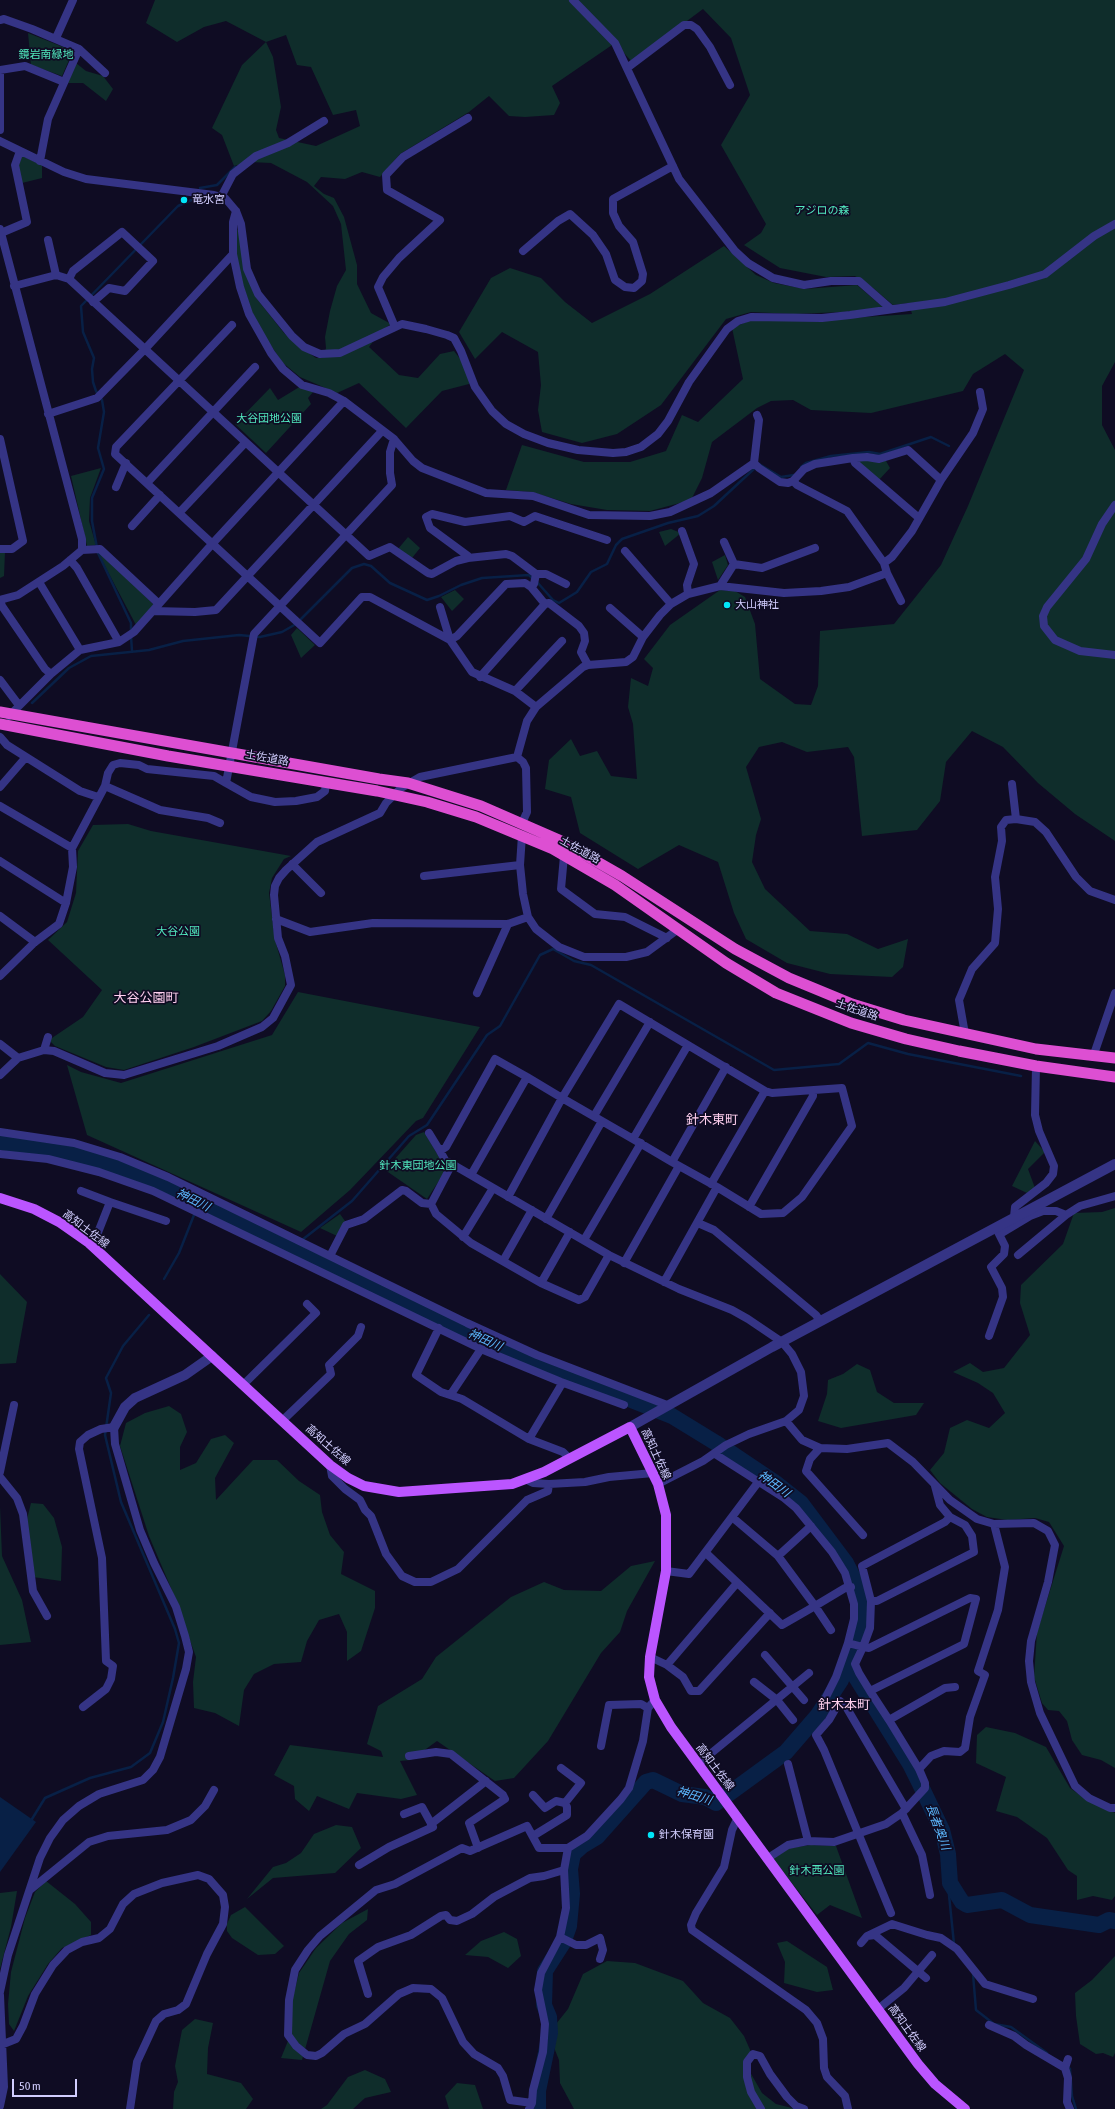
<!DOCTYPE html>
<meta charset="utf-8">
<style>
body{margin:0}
#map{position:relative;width:1115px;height:2109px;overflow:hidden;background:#0f0c23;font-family:"Asap Condensed",sans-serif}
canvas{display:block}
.scale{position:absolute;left:12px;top:2079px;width:65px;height:18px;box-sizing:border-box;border:2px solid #d2ceff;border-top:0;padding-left:5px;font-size:12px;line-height:14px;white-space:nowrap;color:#d2ceff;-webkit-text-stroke:3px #0f0c23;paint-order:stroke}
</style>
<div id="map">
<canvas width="1115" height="2109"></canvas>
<div class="scale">50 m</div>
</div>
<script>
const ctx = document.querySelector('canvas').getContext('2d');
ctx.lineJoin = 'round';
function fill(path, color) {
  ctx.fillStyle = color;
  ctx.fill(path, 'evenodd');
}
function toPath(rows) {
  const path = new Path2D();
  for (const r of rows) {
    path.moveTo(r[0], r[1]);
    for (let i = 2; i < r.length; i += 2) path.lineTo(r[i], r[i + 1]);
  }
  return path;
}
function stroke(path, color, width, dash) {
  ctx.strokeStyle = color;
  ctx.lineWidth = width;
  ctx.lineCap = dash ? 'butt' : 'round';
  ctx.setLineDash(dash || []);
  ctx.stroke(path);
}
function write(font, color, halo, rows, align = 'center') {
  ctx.font = font + ' "Asap Condensed","Noto Sans JP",sans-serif';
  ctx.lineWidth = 3.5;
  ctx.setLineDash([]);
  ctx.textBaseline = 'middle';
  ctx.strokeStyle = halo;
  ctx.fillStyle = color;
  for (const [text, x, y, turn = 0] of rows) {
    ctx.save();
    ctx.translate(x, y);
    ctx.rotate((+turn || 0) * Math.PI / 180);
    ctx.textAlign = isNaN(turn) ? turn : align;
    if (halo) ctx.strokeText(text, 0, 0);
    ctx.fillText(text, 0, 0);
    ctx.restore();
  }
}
const green = toPath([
 [155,0,1115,0,1115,362,1102,386,1102,425,1115,450,1115,841,1075,814,1038,783,1003,747,972,731,946,762,940,801,917,830,862,836,854,757,848,747,807,752,782,742,759,747,746,767,761,819,756,835,752,862,765,889,810,931,847,934,878,949,908,939,903,967,892,977,830,974,787,963,746,939,734,913,718,862,679,845,638,869,580,833,571,797,545,789,549,760,571,739,580,756,597,751,611,776,637,779,633,724,628,707,631,678,648,686,653,668,644,659,670,625,720,590,735,591,745,597,755,624,760,679,795,704,811,705,818,686,820,631,894,624,941,565,968,506,1024,370,1005,354,973,374,963,391,871,413,811,410,793,400,771,401,757,408,712,442,702,478,691,500,650,511,607,510,571,504,532,492,506,490,522,445,584,462,630,462,666,451,682,415,698,422,743,379,732,328,751,320,818,320,912,314,909,303,893,305,873,288,855,276,826,277,780,268,744,245,761,233,766,224,721,145,750,95,731,38,703,9,632,62,615,43,552,86,560,103,554,115,525,117,509,116,489,96,469,112,400,154,380,177,362,172,345,179,321,177,314,186,324,194,334,198,344,217,357,265,357,284,371,313,391,324,380,332,369,347,399,375,418,378,440,354,454,351,461,360,469,378,469,384,442,391,406,428,359,383,337,393,300,377,283,363,256,324,241,281,235,249,236,231,238,230,257,299,284,333,299,346,316,358,323,358,326,348,325,337,330,311,337,286,346,270,341,224,333,206,307,182,271,163,250,162,234,166,222,135,212,128,242,65,266,42,226,21,204,27,177,42,146,23],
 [286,35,297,65,311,67,333,115,356,110,360,126,316,146,279,138,276,130,281,107,273,57,266,42],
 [28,33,73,51,62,76,31,65],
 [76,63,86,71,103,76,113,89,106,101,83,83,66,83],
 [22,156,42,165,42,178,22,183,18,167],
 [724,246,756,275,774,283,805,289,857,285,884,308,843,312,794,314,751,312,726,319,661,405,617,434,582,443,542,432,538,410,541,385,538,352,502,332,475,359,459,332,491,278,510,268,541,278,565,302,592,323,650,294],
 [301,386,314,391,308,398,311,404,266,453,235,424,270,388,278,400],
 [857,460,886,461,890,468,878,481],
 [101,468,90,498,89,521,96,545,87,546,71,476],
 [671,529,681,533,665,546,659,532],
 [408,537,420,548,412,558,398,549],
 [0,552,5,552,4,576,0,578],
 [101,553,154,605,136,625,99,555],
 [725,555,728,565,718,580,712,562],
 [455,590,464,599,452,611,441,597],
 [297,628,315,645,301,658,291,635],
 [128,824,151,831,291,856,284,859,272,878,269,893,275,940,285,975,285,986,271,1011,262,1021,194,1047,124,1070,106,1067,55,1046,49,1040,83,1017,102,990,48,940,67,922,76,893,78,851,93,825],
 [298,992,480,1027,423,1118,416,1121,350,1190,301,1232,87,1135,67,1065,81,1072,121,1083,272,1035],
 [424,1132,442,1162,448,1167,427,1199,385,1170,416,1135],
 [1035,1141,1045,1152,1028,1169,1035,1188,1027,1193,1012,1186],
 [1115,1208,1115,1768,1101,1760,1082,1755,1072,1740,1067,1721,1059,1711,1048,1710,1042,1703,1034,1677,1037,1632,1064,1546,1049,1522,1035,1518,1007,1520,987,1517,972,1509,940,1483,930,1470,944,1453,950,1428,967,1420,989,1428,1005,1413,993,1393,978,1383,953,1372,970,1363,983,1372,1004,1368,1030,1335,1020,1303,1021,1285,1063,1244,1074,1213,1102,1212],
 [340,1214,345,1221,337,1236,320,1228],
 [0,1274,27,1302,16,1363,0,1364],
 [857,1364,870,1370,877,1392,894,1403,924,1403,916,1415,841,1428,818,1421,827,1394,828,1380,843,1374],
 [169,1406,181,1414,187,1432,180,1447,180,1470,196,1463,211,1439,225,1435,234,1443,215,1478,216,1500,253,1460,277,1460,299,1481,320,1495,322,1512,330,1535,344,1552,341,1574,375,1591,375,1608,361,1651,347,1661,347,1632,339,1614,319,1620,307,1641,301,1662,274,1664,254,1674,244,1690,239,1726,215,1713,194,1708,193,1682,196,1657,171,1588,149,1536,120,1446,126,1423,145,1413],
 [31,1503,43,1504,54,1518,62,1547,61,1581,33,1577,26,1523],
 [0,1506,2,1556,22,1600,31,1642,0,1645],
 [655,1561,627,1611,620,1632,601,1653,548,1741,514,1778,495,1781,437,1741,411,1760,400,1761,417,1795,401,1799,357,1793,349,1809,317,1796,309,1811,295,1799,294,1786,274,1775,290,1745,383,1757,381,1751,367,1744,378,1706,422,1679,436,1657,511,1597,544,1582,564,1590,601,1591,631,1566],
 [986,1727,1015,1733,1046,1747,1070,1788,1087,1800,1115,1813,1115,1896,1112,1900,1093,1896,1077,1900,1077,1876,1068,1870,1047,1838,1017,1817,996,1811,1006,1777,976,1763,977,1735],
 [336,1825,352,1827,361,1848,335,1873,273,1878,247,1899,273,1867,286,1863,301,1853,314,1834],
 [811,1845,836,1846,862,1918,830,1905,817,1915,773,1859,789,1848],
 [46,1881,75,1904,91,1922,91,1935,62,1948,48,1964,28,1996,14,2031,9,2024,8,2004,11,1972,25,1918,35,1892],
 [17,1891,11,1927,0,1969,0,1893],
 [245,1907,284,1946,275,1954,258,1955,232,1938,227,1931,227,1924,231,1915],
 [368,1909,367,1920,349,1934,330,1961,302,2060,281,2058,290,2036,292,2001,299,1973,316,1948,342,1923],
 [504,1932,517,1939,521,1956,508,1968,488,1957,465,1955,481,1941],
 [787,1941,827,1967,833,1990,817,1992,784,1983,785,1962,777,1943],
 [1115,1956,1115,2053,1113,2057,1103,2053,1096,2054,1080,2044,1076,2016,1075,1993,1092,1980],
 [607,1961,635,1963,683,1981,703,2003,730,2018,744,2036,751,2052,750,2072,762,2093,776,2104,796,2109,574,2109,560,2083,559,2060,555,2050,552,2029,568,2009,583,1974],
 [195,2019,213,2023,208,2048,207,2074,241,2083,253,2099,246,2109,173,2109,174,2092,178,2082,175,2066,182,2030],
 [365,2070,385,2079,391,2092,365,2098,353,2109,321,2109,327,2105,348,2077],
 [457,2083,475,2085,483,2109,449,2109,445,2096]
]);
const water = toPath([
 [0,1797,36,1822,0,1872]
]);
const stream = toPath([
 [200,188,217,185,235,167],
 [759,464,781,477,794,475],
 [801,467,806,463,831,456,869,452,880,454,931,437,949,446],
 [537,582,553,600,559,603,577,592,591,572,607,564,616,545,622,539,668,523,698,516,714,506,756,467],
 [299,621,352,568,364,564,371,566,390,583,427,600,439,596,461,585,482,578,529,575,533,579],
 [131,631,131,623,98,553,92,521,92,498,104,469,98,448,104,412,102,400,96,391,93,382,92,369,94,358,83,332,81,306,178,206,196,198],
 [131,636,132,651],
 [32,703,69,668,91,656,149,650,183,641,239,635,260,637,282,632,296,624],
 [197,1208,199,1203],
 [293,1247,352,1201,409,1136,427,1125,487,1035,500,1026,540,955,553,949,574,961,591,965,774,1070,839,1064,868,1043,908,1054,1021,1076],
 [164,1279,179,1253,194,1215],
 [32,1819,45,1798,90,1778,131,1767,150,1753,163,1722,173,1678,179,1643,175,1629,121,1502,105,1435,111,1393,106,1378,123,1346,149,1315],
 [950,1883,949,1895,954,1944],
 [973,1974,976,2010,994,2024,1011,2027,1047,2053],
 [1068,2067,1070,2069,1072,2096,1076,2109]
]);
const river = toPath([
 [0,1142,82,1156,139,1174,490,1344,672,1416,716,1443,777,1484,801,1503,846,1563,859,1589,861,1613,857,1632,841,1680,818,1715,786,1752,716,1803,705,1797,682,1794,653,1780,646,1782,597,1837,582,1846,573,1854,570,1869,572,1894,569,1926,563,1943,545,1971,544,2005,549,2017,550,2033,538,2091,538,2109],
 [848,1659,854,1674,910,1764,919,1782,942,1830,948,1854,950,1883,962,1902,967,1905,1002,1900,1030,1915,1099,1925,1109,1920,1115,1921]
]);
const minor = toPath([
 [573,0,615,43,679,179,735,251,748,263,773,278,804,285,831,281,859,281,891,309],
 [0,20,4,19,32,29,79,49,48,119,40,161],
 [56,38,73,0],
 [79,49,105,73],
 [627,68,684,25,691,25,697,29,710,47,730,85],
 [0,70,25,66,64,82],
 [0,71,0,130],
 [0,141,64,172,86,179,214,195,225,198,236,211,241,224,247,269,258,294,292,336,304,347,320,354,340,353,402,324,426,329,447,335,454,338,461,351,475,387,492,411,506,424,524,434,548,443,578,450,613,453,626,452,641,447,658,434,668,421,689,382,727,329,738,321,751,317,822,318,850,315,945,302,1009,285,1045,274,1094,236,1115,224],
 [221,197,233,174,256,156,288,143,324,121],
 [0,229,82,539,82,550,63,566,18,595,0,600],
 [1,233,27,222,15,165,20,151],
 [48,240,56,275],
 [523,251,558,221,570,214,593,235,606,254,615,280,625,287,634,288,642,281,643,274,633,242,619,226,613,213,613,199,673,166],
 [233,254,240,287,249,314,271,353,283,369,302,385,329,393,344,401,394,439,413,461,422,468,486,493,533,496,589,515,650,516,670,512,711,493,754,463,759,468,780,482,788,483,793,481,804,469,815,464,853,458],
 [69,279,73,271,122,232,153,261,125,291,109,288,93,302],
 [14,286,56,275,69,279,369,556,390,547,428,573,432,574,456,561,468,558],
 [232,325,116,447,115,454,320,643,362,597,370,597,450,640,472,672,515,691,536,707],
 [395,327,378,287,383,277,399,258,440,220,387,190,386,175,403,157,468,118],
 [48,414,97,398,145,349,233,254,233,222,236,211],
 [0,439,23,541,12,549,0,549],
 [754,463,759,420,757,415],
 [147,483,255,367],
 [116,487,126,463],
 [1115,505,1102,524,1086,559,1047,607,1043,616,1044,626,1055,640,1080,651,1115,655],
 [179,513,245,443],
 [919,518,855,463,853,458,867,457,879,459,908,450,941,480],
 [132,526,160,495],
 [682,531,694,564,687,585,688,594],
 [724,542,734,564],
 [82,550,100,549,159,604],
 [625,551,671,604],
 [70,560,77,568,119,642],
 [884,563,892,557,912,531,941,480,973,433,983,409,980,392],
 [887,573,901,601],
 [536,574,546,574,566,584],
 [39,582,80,650],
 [720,586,734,564,762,568,815,548],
 [531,587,534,584,536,574,512,556,506,554,468,558,468,556,430,528,426,517,432,514,465,522,510,516,524,522,535,516,607,540],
 [0,600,2,606,45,669,51,674],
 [545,604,549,603,579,626,584,633,585,641,581,652,588,665],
 [440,607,450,640,457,636,506,584,525,583,531,587,545,604,480,677],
 [610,608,643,637],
 [153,611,195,612,216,610,382,431],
 [0,680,18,704],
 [515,691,562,641],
 [9,716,51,674,80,650,119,642,134,632,213,543,344,401],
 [0,737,7,745,80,791,98,797],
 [517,757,527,721,536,707,583,667,588,665,626,662,633,657,643,637,660,615,671,604,688,594,720,586,784,593,821,591,849,587,887,573,884,563,847,511,797,485,793,481],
 [517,757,523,762,526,768,527,812,522,823],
 [226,783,251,797,275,802,296,801,317,797,325,791,326,782],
 [1012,784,1016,819],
 [105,786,160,810,208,818,220,823],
 [0,787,26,757],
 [0,806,72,848],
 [522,835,520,865,523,894,528,917,536,929,559,947,584,957,626,957,647,952,677,930],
 [564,856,561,889,595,914,625,917,667,938],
 [0,861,66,903],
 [292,864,321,893],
 [424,876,520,865],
 [0,916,35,942],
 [276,919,310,932,373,923,508,924,528,917],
 [0,976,35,942,59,924,66,903,73,867,72,848,105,786,108,773,113,765,120,763,139,765,147,769,214,776,226,783,254,634,392,485,390,473,390,452,394,439],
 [477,993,508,924],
 [965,1034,959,1000,972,969,995,943,998,909,995,877,1002,841,1001,827,1006,820,1016,819,1035,822,1046,832,1076,877,1090,891,1115,900],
 [0,1044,18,1058],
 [44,1050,48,1037],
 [1093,1057,1115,993],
 [0,1075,18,1058,44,1050,54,1051,105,1073,124,1075,218,1046,262,1027,273,1018,291,985,285,956,278,938,274,895,275,886,279,878,286,870,317,842,380,813,386,803,401,788,420,777,517,757],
 [594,1116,650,1022],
 [0,1132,74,1143,120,1157,168,1177,467,1323,537,1355,667,1405],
 [429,1133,440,1151],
 [633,1139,688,1045],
 [0,1154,48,1159,99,1172,153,1191,481,1349],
 [672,1162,726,1067],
 [452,1164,431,1204,436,1214,471,1243,541,1283,579,1300,585,1297,609,1255],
 [471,1175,527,1077],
 [711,1184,765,1091],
 [81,1191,110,1202],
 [508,1197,562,1098,619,1004,765,1091,772,1093,842,1088,852,1126,802,1197,783,1213,761,1214,717,1187,672,1162,633,1139,562,1098,527,1077,495,1059,446,1147,440,1151,445,1160,609,1255,679,1289,732,1310,748,1319,782,1342,792,1354,801,1372,804,1396,799,1410,786,1421,749,1434,726,1445,703,1461,658,1484],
 [749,1207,813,1096,813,1091],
 [1014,1217,1015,1207,1046,1183,1053,1174,1054,1166,1039,1131,1035,1115,1036,1066],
 [546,1219,602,1121],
 [698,1223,714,1230,816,1315,820,1321],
 [1000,1234,1030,1216,1043,1211,1056,1211,1066,1215,1080,1206,1115,1196],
 [463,1237,493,1188],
 [584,1240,641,1143],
 [89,1243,97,1235,110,1202,166,1221],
 [1018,1255,1066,1215],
 [330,1256,346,1225,364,1219,402,1190,406,1191,422,1203,431,1204],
 [503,1261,532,1210],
 [624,1263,679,1166],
 [664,1282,717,1187],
 [541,1283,570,1232],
 [439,1328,416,1375,441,1392,462,1399,529,1439,563,1452,570,1459],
 [989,1336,1003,1297,1002,1288,991,1267,1004,1254,1005,1246,997,1230],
 [243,1385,316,1313,307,1304],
 [451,1394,481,1349,561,1382,624,1405],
 [282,1421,331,1374,329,1365,358,1336,361,1327],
 [786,1421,802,1440,820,1448,847,1449,888,1443,913,1462,950,1500,977,1519,994,1524,1034,1523,1048,1531,1055,1545,1048,1582,1031,1641,1029,1661,1031,1682,1040,1713,1075,1786,1089,1798,1110,1808,1115,1808],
 [529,1439,560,1387,561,1382],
 [820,1448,810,1459,806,1471,863,1535],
 [715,1454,784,1498,796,1508,832,1552,845,1573,854,1604,854,1619,848,1643,863,1647,870,1628,871,1601],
 [330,1465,332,1476,345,1489,360,1500,365,1510,371,1516,386,1554,402,1576,415,1582,431,1582,458,1569,527,1500,548,1491,549,1484],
 [0,1472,14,1405],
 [0,1477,17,1498,23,1514,33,1591,47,1616],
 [525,1479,533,1483,549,1484,585,1482,609,1477,653,1473],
 [935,1486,940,1505,950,1517,965,1525,972,1536,974,1552,877,1601,871,1601,862,1566,945,1522,950,1517],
 [732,1517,778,1556,811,1526],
 [706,1553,782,1625,815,1606,831,1630],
 [778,1556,815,1606,845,1588,851,1587],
 [666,1571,689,1574,759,1481],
 [765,1655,804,1700],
 [650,1657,667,1665,737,1583],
 [667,1665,683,1677,691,1691,699,1691,770,1613],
 [754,1682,777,1700,793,1720],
 [825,1699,836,1677,848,1643],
 [889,1720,945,1688,955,1687],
 [601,1746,609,1705,641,1704,648,1708],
 [409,1756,436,1752,451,1754,503,1795,505,1799,469,1823,478,1848],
 [698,1764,809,1673],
 [788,1764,808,1841],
 [919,1769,931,1756,944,1751,960,1752,965,1748,970,1717,985,1675,978,1671,998,1610,1005,1567,994,1524],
 [533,1795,545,1808,556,1801,565,1803,581,1783,561,1768],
 [902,1813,922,1855,930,1895],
 [738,1817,732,1830,724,1867,696,1913,691,1925,692,1930,806,2010,817,2023,823,2039,824,2068,827,2077,845,2096,848,2109],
 [431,1824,486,1781],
 [533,1836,567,1815,567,1807,565,1803],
 [768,1858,788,1845,808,1841,834,1842,886,1824,902,1813,925,1788,925,1783,919,1769,889,1720,870,1691,859,1673,855,1664,863,1647,869,1648,970,1598,976,1599,964,1644,870,1691],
 [359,1865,389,1847,433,1827,422,1807,404,1814],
 [30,1890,89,1842,108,1836,167,1830,191,1820,205,1806,214,1790],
 [891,1913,824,1750,816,1735,829,1720,840,1701,845,1705,906,1809],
 [867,1936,892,1924,927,1935,941,1938,957,1949,985,1984,1033,1999],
 [560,1937,576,1945,586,1945,600,1938,603,1950,600,1959],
 [861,1943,867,1936,875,1935,926,1978],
 [0,1992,8,1955,40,1858,50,1838,63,1820,79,1806,99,1794,143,1780,153,1770,160,1757,186,1669,189,1652,185,1636,176,1607,154,1563,140,1530,115,1444,114,1427,101,1429,88,1435,80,1442,79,1449,102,1558,106,1661,113,1666,111,1679,106,1689,83,1707],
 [368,1994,358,1961,378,1947,411,1935,441,1916,446,1915,450,1920,457,1921,472,1914,494,1897,530,1878,544,1876,564,1870],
 [0,1995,4,2087,0,2106],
 [878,2009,904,1988,932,1955],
 [989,2025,1014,2036,1026,2045,1065,2068,1068,2078,1067,2102,1070,2109],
 [1,2045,16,2039,23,2026,35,1994,53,1965,67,1950,82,1942,99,1938,110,1929,123,1904,134,1894,162,1883,198,1875,209,1879,223,1895,225,1907,223,1924,207,1954,186,2004,178,2010,164,2014,156,2021,137,2062,130,2109],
 [1065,2068,1068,2059],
 [532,2103,510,2100,503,2076,498,2068,474,2054,463,2042,442,1998,431,1989,413,1988,399,1994,365,2024,344,2034,322,2053,316,2056,307,2055,296,2046,288,2035,289,2000,295,1970,308,1950,320,1936,376,1890,395,1884,462,1848,470,1851,527,1826,539,1848,568,1848,587,1836,621,1799,629,1788,643,1741,648,1708,655,1700],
 [529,2109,532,2103,533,2090,543,2052,545,2024,538,1990,541,1973,560,1937,566,1908,564,1870,568,1848],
 [761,2109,751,2092,747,2077,747,2062,753,2054,760,2056,770,2074,787,2097,796,2106,804,2109]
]);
const tertiary = toPath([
 [114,1427,125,1407,135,1398,185,1375,212,1356],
 [630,1427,772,1347,1115,1164]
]);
const primary = toPath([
 [0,1198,34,1209,59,1222,89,1243,330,1465,348,1478,364,1486,399,1492,512,1484,544,1472,630,1427,658,1484,666,1515,666,1571,650,1657,649,1677,655,1700,671,1727,918,2064,935,2084,965,2109]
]);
const trunk = toPath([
 [0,712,379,779,408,783,481,806,559,840,622,876,735,949,789,978,852,1004,904,1020,1036,1049,1115,1058],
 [0,724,168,756,377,791,427,802,476,817,553,849,615,885,726,963,776,993,851,1023,906,1039,959,1051,1036,1066,1115,1077]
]);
const markers = [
 [184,200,4,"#00e6f9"],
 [727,605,4,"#00e6f9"],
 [651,1835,4,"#00e6f9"]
];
const parkNames = [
 ["鏡岩南緑地",46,55],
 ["アジロの森",822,211],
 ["大谷団地公園",269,419],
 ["大谷公園",178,932],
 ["針木東団地公園",418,1166],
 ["針木西公園",817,1871]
];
const poiNames = [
 ["竜水宮",192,200],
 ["大山神社",735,605],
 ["針木保育園",659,1835]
];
const streetNames = [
 ["土佐道路",267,758,10],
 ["土佐道路",580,850,29],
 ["土佐道路",857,1010,19],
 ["高知土佐線",86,1229,37],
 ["高知土佐線",328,1445,41],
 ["高知土佐線",656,1454,65],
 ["高知土佐線",715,1767,53],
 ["高知土佐線",907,2028,54]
];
const waterNames = [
 ["神田川",193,1200,26],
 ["神田川",485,1340,24],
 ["神田川",774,1484,36],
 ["神田川",694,1796,17],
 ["長者奥川",938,1827,70]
];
const quarterNames = [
 ["大谷公園町",146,998],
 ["針木東町",712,1120],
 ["針木本町",844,1705]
];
fill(green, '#0f2d2b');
fill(water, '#082046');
stroke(stream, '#082046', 2.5);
stroke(river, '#082046', 16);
stroke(minor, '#353485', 8);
stroke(tertiary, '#353485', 10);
stroke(primary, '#b5f', 10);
stroke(trunk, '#dd4fd2', 11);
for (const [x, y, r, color] of markers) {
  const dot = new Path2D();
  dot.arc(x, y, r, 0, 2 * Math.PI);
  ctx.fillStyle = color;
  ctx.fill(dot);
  stroke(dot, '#0f0c23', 1.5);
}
write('11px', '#51e8be', '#0f0c23', parkNames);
write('11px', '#d2ceff', '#0f0c23', poiNames, 'left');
write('11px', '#d2ceff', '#0f0c23', streetNames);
write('italic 12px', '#5cb8ff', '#0f0c23', waterNames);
write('13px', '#ffd0ef', '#0f0c23', quarterNames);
</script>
